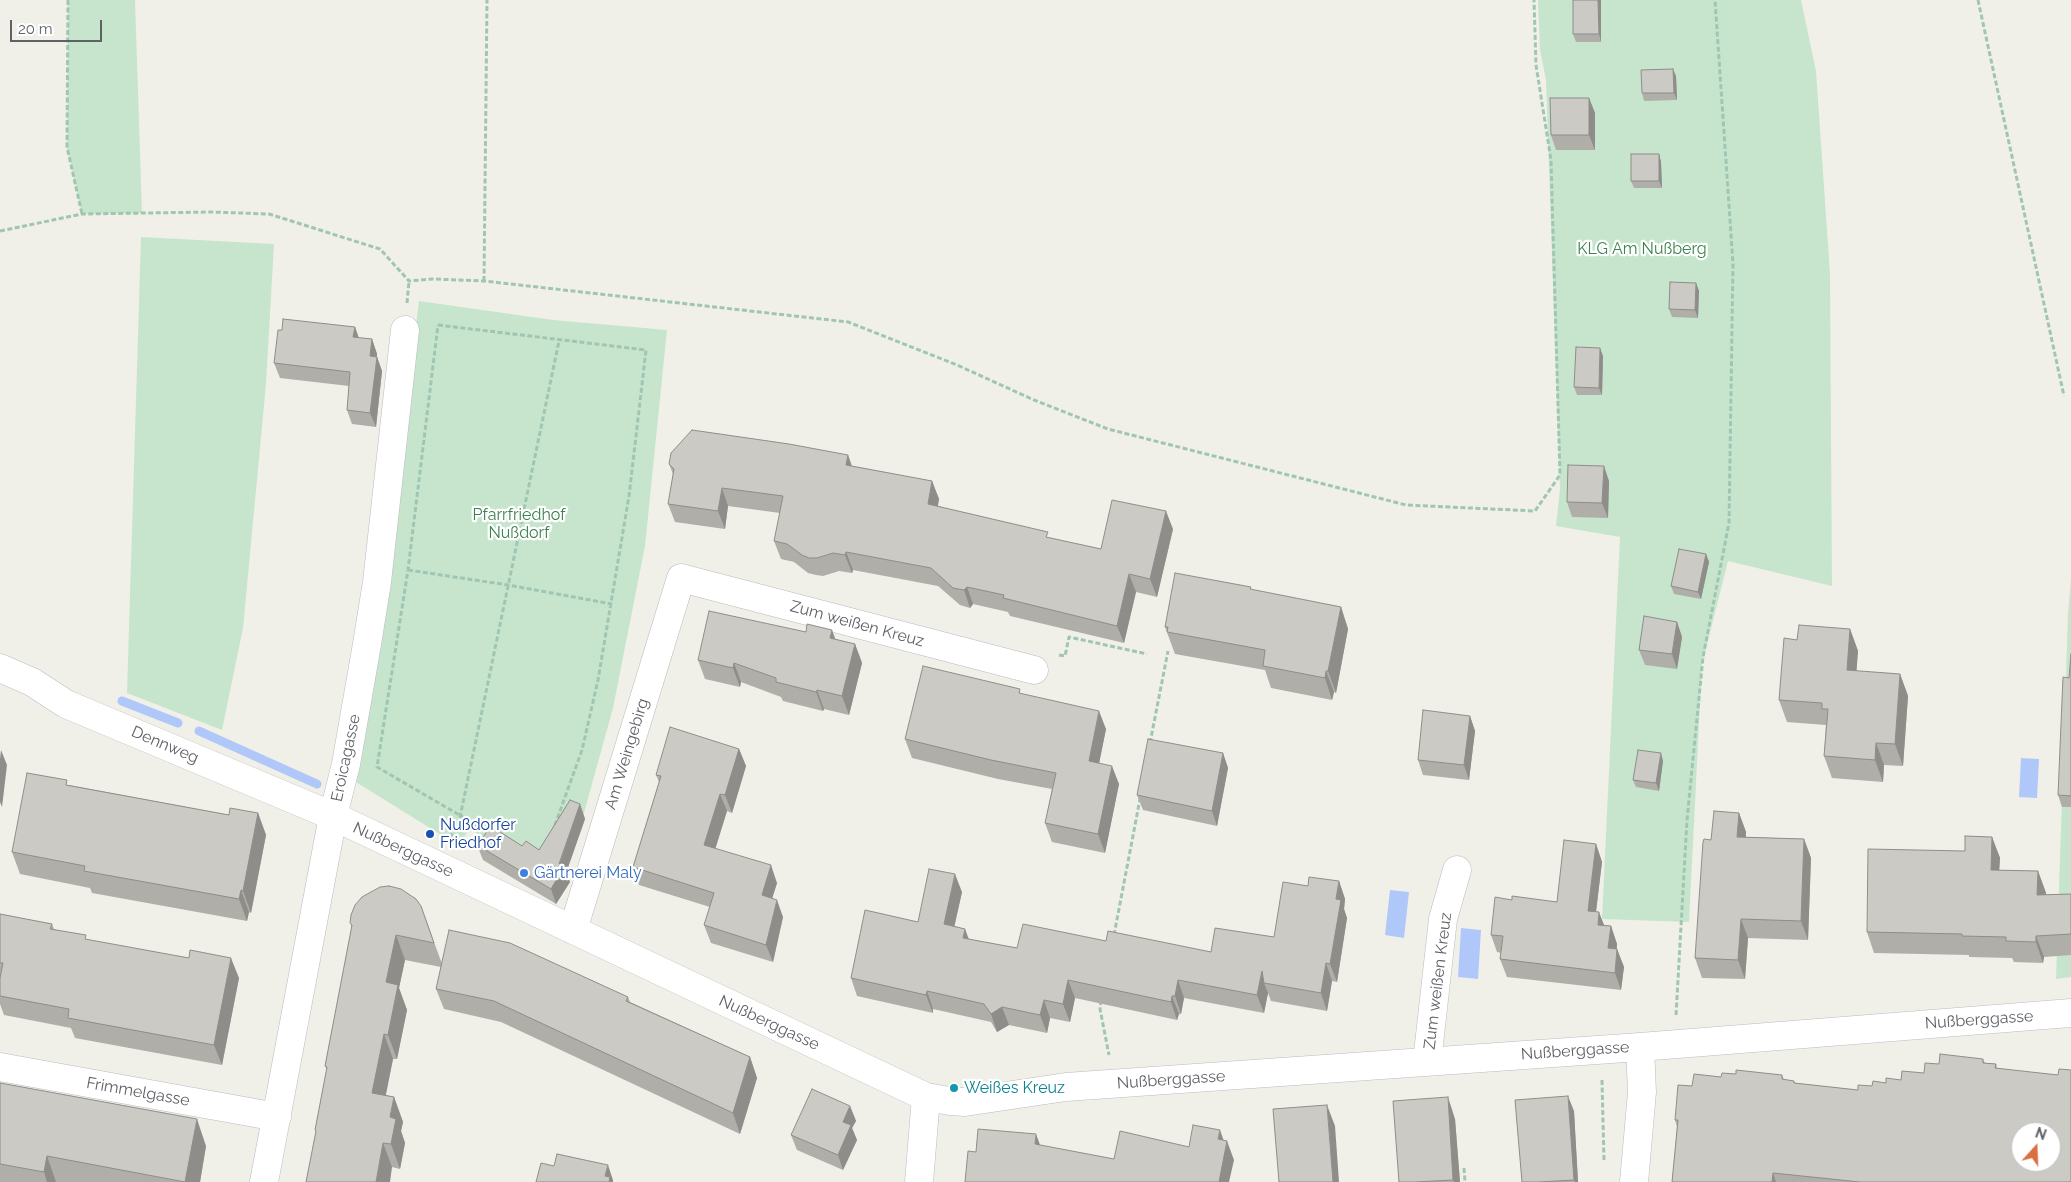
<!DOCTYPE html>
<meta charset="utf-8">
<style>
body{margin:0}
#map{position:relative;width:2071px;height:1182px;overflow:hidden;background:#f0f0e8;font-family:Raleway,sans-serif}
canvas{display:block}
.north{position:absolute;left:2011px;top:1122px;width:50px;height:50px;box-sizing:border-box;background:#fff;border:1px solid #bfc0c2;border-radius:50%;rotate:20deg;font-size:14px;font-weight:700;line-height:20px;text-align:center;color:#5f6167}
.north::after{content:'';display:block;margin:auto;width:18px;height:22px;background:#dc6f41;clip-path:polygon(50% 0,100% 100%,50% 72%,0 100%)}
.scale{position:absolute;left:10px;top:20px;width:92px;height:22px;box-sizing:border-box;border:2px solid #5f6167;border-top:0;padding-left:6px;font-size:15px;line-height:18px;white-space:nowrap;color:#5f6167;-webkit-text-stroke:4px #fff;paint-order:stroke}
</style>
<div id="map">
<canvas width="2071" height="1182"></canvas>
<div class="north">N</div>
<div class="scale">20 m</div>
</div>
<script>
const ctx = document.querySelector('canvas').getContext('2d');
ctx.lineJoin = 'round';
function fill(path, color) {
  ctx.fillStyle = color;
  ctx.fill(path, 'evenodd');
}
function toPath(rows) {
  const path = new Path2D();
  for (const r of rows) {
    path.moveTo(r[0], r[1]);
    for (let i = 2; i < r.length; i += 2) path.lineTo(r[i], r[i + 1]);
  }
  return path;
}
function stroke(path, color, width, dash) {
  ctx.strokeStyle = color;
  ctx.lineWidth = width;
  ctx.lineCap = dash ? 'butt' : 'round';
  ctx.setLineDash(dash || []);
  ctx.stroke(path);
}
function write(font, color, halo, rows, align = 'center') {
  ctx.font = font + ' Raleway,sans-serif';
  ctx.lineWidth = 4.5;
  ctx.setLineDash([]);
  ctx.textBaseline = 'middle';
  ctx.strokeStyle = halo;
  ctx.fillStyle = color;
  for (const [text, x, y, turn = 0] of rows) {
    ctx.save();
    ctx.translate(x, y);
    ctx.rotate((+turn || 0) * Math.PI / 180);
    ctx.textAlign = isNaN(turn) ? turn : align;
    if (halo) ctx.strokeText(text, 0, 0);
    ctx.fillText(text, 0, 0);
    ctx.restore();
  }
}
const green = toPath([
 [68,0,135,0,142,213,82,214,67,147],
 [1538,0,1801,0,1816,71,1830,274,1832,586,1728,561,1702,664,1689,922,1602,919,1620,537,1556,526,1560,489,1546,80,1540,50],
 [141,237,274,244,266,384,243,628,222,730,127,693],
 [419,301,553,320,667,330,645,546,613,708,571,860,494,844,469,829,459,846,351,779,389,543],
 [2071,579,2071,977,2056,979,2068,614]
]);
const water = toPath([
 [2021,758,2039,759,2037,798,2019,797],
 [1390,890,1409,892,1404,938,1385,935],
 [1461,928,1481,930,1478,979,1458,977]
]);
const stream = toPath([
 [122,701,178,723],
 [199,731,317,784]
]);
const path = toPath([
 [68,0,67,147,82,214],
 [1978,0,2064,396],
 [0,231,82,214,211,212,269,214,380,249,409,281,433,279,484,281,848,322,957,365,1034,400,1108,429,1406,505,1535,511,1560,475,1551,160,1536,65,1534,0],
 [484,281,487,0],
 [407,303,409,281],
 [438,325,646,350,629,496,598,680,582,750,543,858,523,852,377,767,408,570,438,325],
 [408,570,508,585,612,604],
 [1059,655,1065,656,1069,637,1147,654],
 [1150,743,1168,651],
 [450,838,460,817,559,341],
 [1114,935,1140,799],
 [1101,1000,1100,1009,1109,1055],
 [1676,1015,1687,820,1703,657,1729,523,1733,264,1715,0],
 [1602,1080,1604,1161],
 [1464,1168,1465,1182]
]);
const street = toPath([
 [0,668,32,682,66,704,333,816,926,1097,950,1101,965,1102,1066,1087,1640,1047,2071,1013],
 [573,930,681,578,1034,670],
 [1427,1062,1443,919,1457,870],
 [0,1067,277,1117],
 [264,1182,333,816,346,764,367,644,377,582,405,330],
 [919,1182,926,1097],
 [1634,1182,1642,1092,1640,1047]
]);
const wall = toPath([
 [1601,0,1601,42,1576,42,1573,34],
 [1676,76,1677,100,1644,101,1642,93],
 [1589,98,1595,113,1595,150,1556,150,1551,135],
 [1659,154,1661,162,1662,188,1634,188,1631,181],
 [1696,283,1699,291,1698,318,1672,317,1669,309],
 [355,327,359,338,372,339,377,354,377,357,382,371,376,427,352,424,347,410,349,386,280,378,274,363],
 [1603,356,1602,395,1577,395,1574,387],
 [848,455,852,466,932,481,939,499,938,506,1050,538,1101,549,1173,529,1157,597,1136,592,1124,643,1010,616,1008,612,973,604,970,608,960,605,938,586,853,570,852,573,839,571,823,576,816,575,808,573,794,562,781,559,774,541,780,513,728,506,725,529,675,522,668,504,673,474,669,464],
 [1609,481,1608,518,1572,517,1567,502],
 [1706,554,1709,562,1701,599,1674,594,1671,586],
 [1252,590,1341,607,1348,629,1336,693,1334,692,1332,700,1271,688,1265,670,1175,654,1165,627],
 [1677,622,1682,637,1677,669,1645,665,1639,650],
 [1850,629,1858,651,1856,671,1900,674,1908,696,1903,766,1884,765,1883,782,1832,778,1824,756,1826,725,1787,722,1779,700,1797,640],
 [835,639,855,644,862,663,849,715,824,709,823,711,783,701,781,697,741,682,740,687,705,679,698,660],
 [2071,654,2071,807,2062,807,2058,795],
 [1021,694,1106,729,1099,763,1119,784,1105,853,1052,842,1045,823,1052,789,998,779,912,758,905,739],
 [1470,716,1475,731,1469,780,1423,775,1418,760],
 [739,749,746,766,732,813,727,811,715,848,777,883,772,898,783,917,773,962,711,943,704,925,710,907,639,885,633,867,659,782,656,775],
 [1223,753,1228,768,1217,826,1143,810,1137,795],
 [1663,761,1659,791,1636,787,1633,780],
 [69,785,229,815,258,813,266,835,251,913,249,912,247,921,92,893,90,888,20,874,12,852],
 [580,804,585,819,566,873,570,882,556,904,483,860,477,845,539,850],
 [1739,813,1746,832,1746,837,1804,839,1811,858,1808,940,1748,938,1745,979,1702,978,1695,958,1711,840],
 [1992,837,2000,858,1999,870,2038,871,2046,893,2046,895,2071,894,2071,955,2044,957,2043,963,2014,962,2012,958,1969,957,1969,955,1874,953,1867,932,1965,851],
 [1596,844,1602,862,1596,912,1604,925,1611,926,1617,944,1617,949,1624,967,1621,990,1507,977,1500,959,1501,953,1497,952,1491,935,1512,900,1557,902],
 [1339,881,1345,899,1344,909,1347,918,1337,982,1332,981,1327,1011,1271,1001,1268,993,1264,1013,1184,998,1181,1014,1179,1014,1177,1020,1075,998,1070,1022,1050,1018,1047,1033,1009,1025,997,1032,991,1022,933,1009,933,1013,857,996,851,978,918,922,962,892,954,926,965,929,969,939,1017,948,1106,941,1211,952,1274,937,1308,886],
 [421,906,442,964,628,997,630,1002,750,1057,757,1078,740,1134,501,1022,444,1009,436,989,441,967,405,960,399,988,407,1010,397,1059,393,1059,386,1095,394,1097,403,1122,401,1131,405,1143,400,1169,392,1167,316,1133,315,1130,327,1070,325,1066,352,927,350,923],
 [0,914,52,924,54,929,88,940,239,978,222,1065,75,1038,71,1028,4,1015,0,1004],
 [1983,1059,1985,1063,1996,1064,1997,1068,2071,1182,1672,1182,1677,1127,1675,1120,1692,1086,1721,1077,1782,1075,1784,1080,1794,1081,1795,1083,1858,1090,1886,1083,1901,1080,1924,1073,1939,1064],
 [0,1083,206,1146,200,1182,0,1182],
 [850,1106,856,1121,852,1128,857,1140,843,1170,797,1150,791,1135],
 [1574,1111,1578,1182,1522,1182],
 [1455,1119,1460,1182,1399,1182]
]);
const shadedWall = toPath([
 [1598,0,1601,0,1601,42,1599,34],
 [1673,69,1676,76,1677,100,1674,93],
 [1589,98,1595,113,1595,150,1589,135],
 [1659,154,1661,162,1662,188,1659,181],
 [1696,283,1699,291,1698,318,1695,310],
 [355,327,360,342,353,337],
 [372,339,377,354,375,370,370,356],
 [1600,348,1603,356,1602,395,1599,388],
 [377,357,382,371,376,427,370,413],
 [848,455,854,473,846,465],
 [1604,466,1609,481,1608,518,1602,503],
 [932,481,939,499,935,521,928,504],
 [722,488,728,506,725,529,718,511],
 [1166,511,1173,529,1157,597,1150,579],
 [846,552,853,570,852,573,845,555],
 [1706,554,1709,562,1701,599,1698,592],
 [1129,574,1136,592,1124,643,1117,626],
 [967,587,973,604,970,608,964,590],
 [1341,607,1348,629,1336,693,1328,671],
 [1677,622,1682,637,1677,669,1672,654],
 [1850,629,1858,651,1855,692,1847,670],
 [832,630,839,649,830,638],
 [855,644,862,663,849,715,842,696],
 [734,663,741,682,740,687,733,668],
 [1326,671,1334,692,1332,700,1325,678],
 [1900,674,1908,696,1903,766,1895,744],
 [817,690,824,709,823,711,816,692],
 [1099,711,1106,729,1096,779,1089,761],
 [1470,716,1475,731,1469,780,1464,765],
 [1876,743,1884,765,1883,782,1875,760],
 [739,749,746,766,732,813,725,795],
 [1,750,7,765,2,807,0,802,0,759],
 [1223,753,1228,768,1217,826,1212,811],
 [1661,753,1663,761,1659,791,1656,783],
 [1112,766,1119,784,1105,853,1098,834],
 [720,794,727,811,711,863,704,845],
 [580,804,585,819,566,873,570,882,556,904,551,889],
 [258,813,266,835,251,913,243,891],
 [1739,813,1746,832,1744,856,1737,837],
 [1992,837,2000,858,1998,891,1991,870],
 [1804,839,1811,858,1808,940,1801,921],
 [1596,844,1602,862,1594,928,1588,911],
 [771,865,777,883,768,912,762,895],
 [2038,871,2046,893,2045,916,2037,895],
 [955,874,962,892,951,942,944,924],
 [1339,881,1345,899,1344,909,1347,918,1337,982,1330,964,1336,899],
 [241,890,249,912,247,921,239,899],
 [777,900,783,917,773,962,766,945],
 [1599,912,1606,930,1598,925],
 [1741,919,1748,938,1745,979,1738,960],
 [1611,926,1617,944,1615,966,1608,948],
 [965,929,971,947,963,938],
 [396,935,405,960,399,988,407,1010,397,1059,388,1035,386,982],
 [2036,936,2044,957,2043,963,2036,942],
 [1617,949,1624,967,1621,990,1615,973],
 [231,958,239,978,222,1065,214,1045],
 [1326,963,1332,981,1327,1011,1321,993],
 [1262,971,1264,983,1268,993,1264,1013,1257,995],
 [1068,980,1075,998,1070,1022,1063,1004],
 [1178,980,1184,998,1181,1014,1175,996],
 [927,991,933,1009,933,1013,926,995],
 [1172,996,1179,1014,1177,1020,1171,1002],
 [1044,1000,1050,1018,1047,1033,1040,1015],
 [1002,1007,1009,1025,997,1032,991,1014],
 [384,1034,393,1059,381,1117,372,1093],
 [750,1057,757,1078,740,1134,733,1113],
 [1568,1096,1574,1111,1578,1182,1575,1182,1574,1180],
 [394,1097,403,1122,401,1131,405,1143,400,1169,391,1144,390,1117],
 [1448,1097,1455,1119,1460,1182,1454,1182,1453,1180],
 [1327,1105,1335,1126,1339,1182,1333,1182],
 [850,1106,856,1121,852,1128,857,1140,843,1170,838,1155,843,1122],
 [197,1119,206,1146,200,1182,185,1182],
 [1220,1130,1226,1147,1227,1141,1234,1160,1229,1182,1219,1182,1218,1139],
 [1036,1134,1043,1153,1035,1144],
 [383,1143,392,1167,390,1182,376,1182],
 [47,1156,56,1182,47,1182,44,1172],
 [608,1165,613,1180,613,1182,607,1182,605,1176],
 [1773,1173,1776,1182,1772,1182]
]);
const building = toPath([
 [1573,0,1598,0,1599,34,1573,34,1573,0],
 [1673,69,1674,93,1642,93,1641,70,1673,69],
 [1550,98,1589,98,1589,135,1551,135,1550,98],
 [1631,154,1659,154,1659,181,1631,181,1631,154],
 [1670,282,1696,283,1695,310,1669,309,1670,282],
 [283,319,355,327,353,337,372,339,370,356,377,357,370,413,347,410,350,372,274,363,278,330,282,330,283,319],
 [1576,347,1600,348,1599,388,1574,387,1576,347],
 [692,430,789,444,848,455,846,465,932,481,928,504,1048,532,1046,537,1101,549,1112,500,1166,511,1150,579,1129,574,1117,626,1003,598,1004,595,967,587,964,590,953,588,931,568,846,552,845,555,833,553,817,558,809,558,802,555,787,544,774,541,783,496,722,488,718,511,668,504,674,469,669,464,671,453,692,430],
 [1568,465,1604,466,1602,503,1567,502,1568,465],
 [1679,549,1706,554,1698,592,1671,586,1679,549],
 [1175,573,1251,587,1250,589,1341,607,1328,671,1326,671,1325,678,1263,666,1265,650,1167,632,1168,627,1165,627,1175,573],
 [709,611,806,632,807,624,832,630,830,638,855,644,842,696,817,690,816,692,776,682,776,678,734,663,733,668,698,660,709,611],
 [1644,616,1677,622,1672,654,1639,650,1644,616],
 [1799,625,1850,629,1847,670,1900,674,1895,744,1876,743,1875,760,1824,756,1828,709,1822,709,1822,703,1779,700,1784,638,1797,640,1799,625],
 [2071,654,2071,796,2058,795,2063,677,2069,678,2071,654],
 [923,666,1020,689,1019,693,1099,711,1089,761,1112,766,1098,834,1045,823,1056,773,991,760,905,739,923,666],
 [1423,710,1470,716,1464,765,1418,760,1423,710],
 [670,727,739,749,725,795,720,794,704,845,771,865,762,895,777,900,766,945,704,925,714,893,633,867,661,776,656,775,670,727],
 [1148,739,1223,753,1212,811,1137,795,1148,739],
 [1638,750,1661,753,1656,783,1633,780,1638,750],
 [27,773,67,780,66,785,229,815,230,808,258,813,243,891,241,890,239,899,84,871,85,866,12,852,27,773],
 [570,800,580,804,559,864,564,867,551,889,477,845,491,826,522,846,526,841,539,850,570,800],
 [1714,811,1739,813,1737,837,1804,839,1801,921,1741,919,1738,960,1695,958,1703,842,1704,839,1711,840,1714,811],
 [1965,836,1992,837,1991,870,2038,871,2037,895,2071,894,2071,934,2036,936,2036,942,2006,941,2006,937,1962,936,1962,934,1867,932,1868,849,1965,851,1965,836],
 [1564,840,1596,844,1588,911,1599,912,1598,925,1611,926,1608,948,1617,949,1615,973,1500,959,1503,936,1491,935,1495,897,1512,900,1512,896,1557,902,1564,840],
 [929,869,955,874,944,924,965,929,963,938,1017,948,1023,924,1106,941,1108,931,1211,952,1215,928,1274,937,1283,882,1308,886,1309,877,1339,881,1336,899,1341,900,1330,964,1326,963,1321,993,1264,983,1262,971,1257,995,1178,980,1175,996,1172,996,1171,1002,1068,980,1063,1004,1044,1000,1040,1015,1002,1007,991,1014,984,1004,927,991,926,995,851,978,865,910,918,922,929,869],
 [389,886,401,889,416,899,421,906,434,943,396,935,386,982,398,985,388,1035,384,1034,372,1093,394,1097,390,1117,396,1119,391,1144,383,1143,376,1182,306,1182,316,1131,315,1130,327,1067,325,1066,352,925,350,923,351,915,355,905,362,897,380,887,389,886],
 [0,914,52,924,50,929,86,935,85,939,189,958,190,950,231,958,214,1045,68,1018,69,1009,0,996,0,978,3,963,0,963,0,914],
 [449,930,510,943,628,997,626,1001,750,1057,733,1113,494,1001,436,989,449,930],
 [1940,1054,1983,1059,1983,1063,1996,1064,1995,1068,2058,1075,2059,1069,2071,1070,2071,1182,1860,1182,1773,1173,1772,1182,1672,1182,1678,1120,1675,1120,1678,1085,1692,1086,1694,1074,1721,1077,1722,1073,1736,1074,1736,1070,1782,1075,1782,1079,1794,1081,1794,1083,1858,1090,1858,1085,1872,1086,1873,1081,1886,1083,1886,1078,1901,1080,1902,1071,1924,1073,1925,1063,1939,1064,1940,1054],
 [2021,1132,2051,1132,2051,1162,2021,1162,2021,1132],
 [0,1083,197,1119,185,1182,47,1156,44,1172,0,1164,0,1083],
 [812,1089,850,1106,843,1122,851,1125,838,1155,791,1135,812,1089],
 [1568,1096,1574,1180,1539,1182,1522,1182,1515,1100,1568,1096],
 [1448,1097,1453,1180,1415,1182,1399,1182,1393,1101,1448,1097],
 [1327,1105,1333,1182,1279,1182,1273,1109,1327,1105],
 [1193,1125,1220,1130,1218,1139,1227,1141,1219,1182,965,1182,968,1151,976,1152,978,1129,1036,1134,1035,1144,1114,1159,1120,1131,1189,1147,1193,1125],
 [557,1154,608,1165,605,1176,610,1177,609,1182,536,1182,541,1163,554,1166,557,1154]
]);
const markers = [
 [430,834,5,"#1a4fb4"],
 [524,873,5,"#3f7fe0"],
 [954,1088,5,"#0f9aa8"]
];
const parkNames = [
 ["KLG Am Nußberg",1642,249],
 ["Pfarrfriedhof",519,515],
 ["Nußdorf",519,533]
];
const streetNames = [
 ["Zum weißen Kreuz",857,624,15],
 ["Dennweg",165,745,23],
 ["Am Weingebirg",627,754,-73],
 ["Eroicagasse",346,758,-78],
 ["Nußberggasse",403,850,25],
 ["Zum weißen Kreuz",1438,981,-83],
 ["Nußberggasse",1979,1020,-4],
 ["Nußberggasse",769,1023,25],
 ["Nußberggasse",1575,1051,-4],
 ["Nußberggasse",1171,1080,-4],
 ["Frimmelgasse",138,1092,10]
];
const transitNames = [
 ["Nußdorfer",440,825],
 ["Friedhof",440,843]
];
const shopNames = [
 ["Gärtnerei Maly",534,873]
];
const cultureNames = [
 ["Weißes Kreuz",964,1088]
];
fill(green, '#c7e5cd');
fill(water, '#afc8f9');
stroke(stream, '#afc8f9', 9);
stroke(street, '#babbc0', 29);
stroke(path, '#a0c6b3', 3, [5, 2.5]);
stroke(street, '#fff', 28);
fill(wall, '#afaea9');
fill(shadedWall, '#8e8d89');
fill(building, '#cbcac4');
stroke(building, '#8e8d89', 1);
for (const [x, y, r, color] of markers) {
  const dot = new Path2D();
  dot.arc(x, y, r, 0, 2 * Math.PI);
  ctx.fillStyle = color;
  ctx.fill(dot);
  stroke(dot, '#fff', 2);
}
write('16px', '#3c814e', '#fff', parkNames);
write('16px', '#5f6167', '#fff', streetNames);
write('16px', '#164399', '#fff', transitNames, 'left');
write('16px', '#366cbe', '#fff', shopNames, 'left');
write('16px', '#0d838f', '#fff', cultureNames, 'left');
</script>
